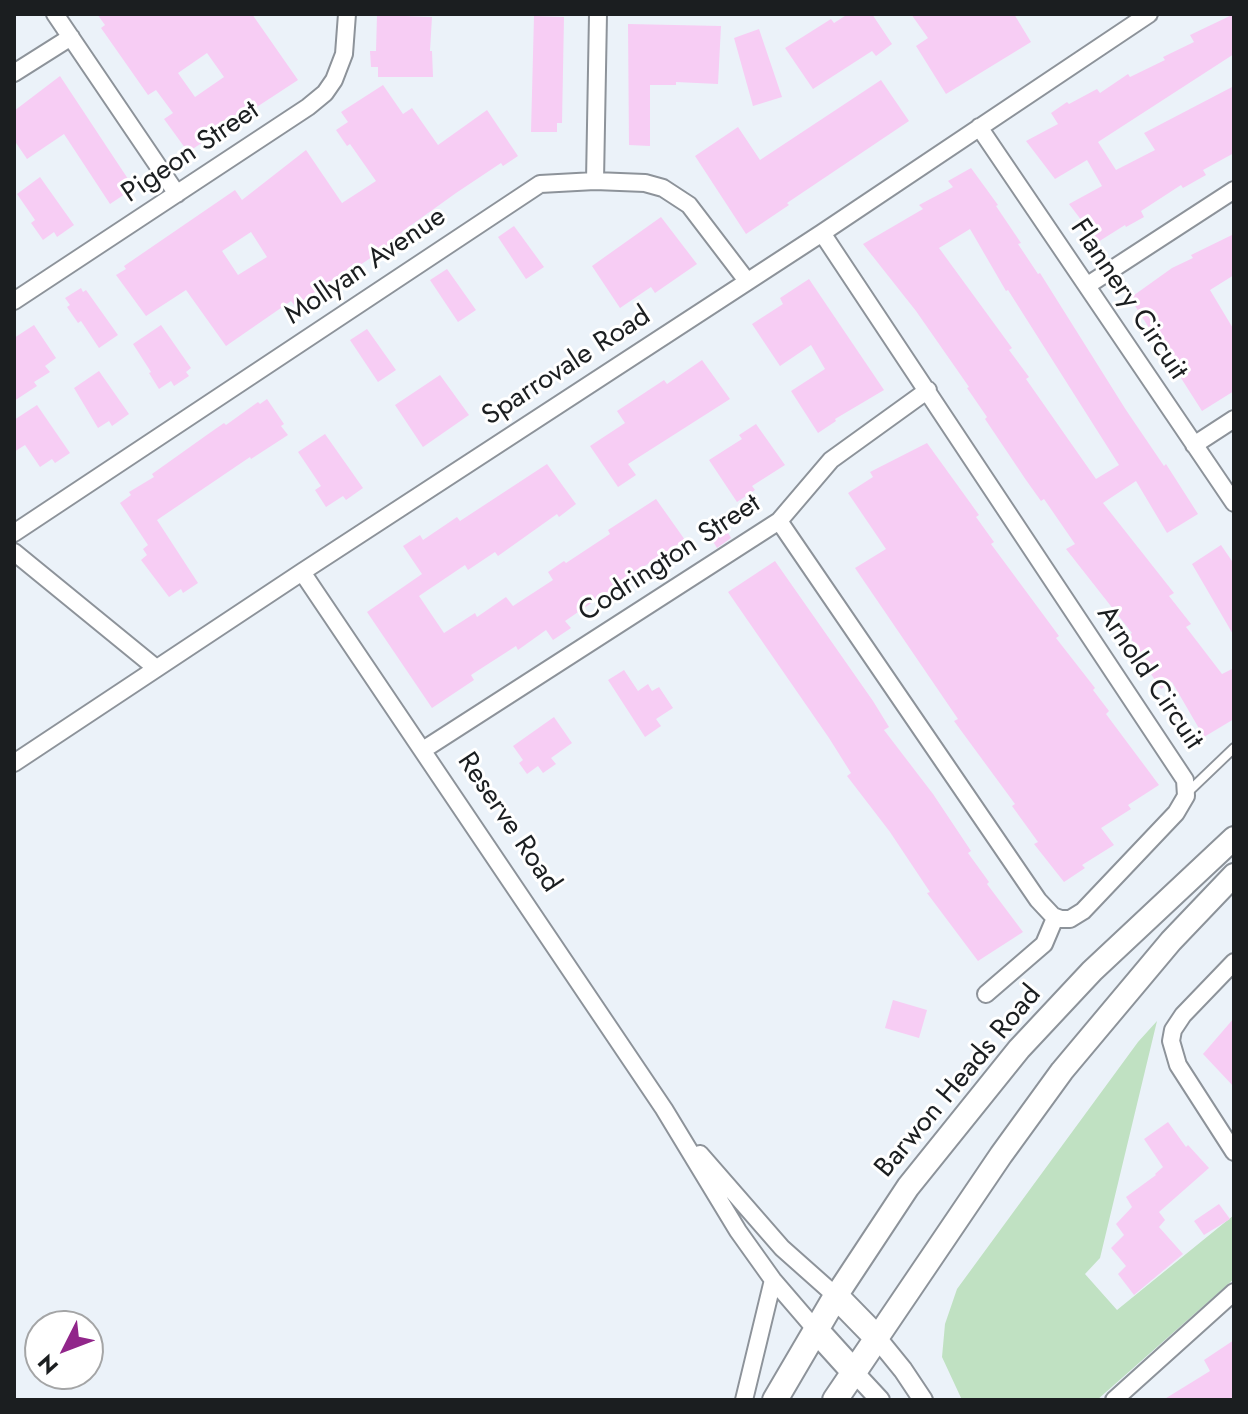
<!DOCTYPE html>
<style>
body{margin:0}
#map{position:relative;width:1248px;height:1414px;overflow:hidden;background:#ebf2f9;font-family:Jost,sans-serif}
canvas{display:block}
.frame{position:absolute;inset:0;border:16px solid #1b1e20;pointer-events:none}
.north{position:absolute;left:24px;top:1310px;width:80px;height:80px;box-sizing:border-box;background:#fff;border:2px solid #a4a5a6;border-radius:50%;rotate:228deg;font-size:22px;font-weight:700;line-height:32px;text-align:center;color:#1b1e20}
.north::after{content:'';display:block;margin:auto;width:28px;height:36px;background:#91268a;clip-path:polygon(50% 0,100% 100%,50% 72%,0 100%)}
</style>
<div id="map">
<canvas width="1248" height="1414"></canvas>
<div class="frame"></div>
<div class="north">N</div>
</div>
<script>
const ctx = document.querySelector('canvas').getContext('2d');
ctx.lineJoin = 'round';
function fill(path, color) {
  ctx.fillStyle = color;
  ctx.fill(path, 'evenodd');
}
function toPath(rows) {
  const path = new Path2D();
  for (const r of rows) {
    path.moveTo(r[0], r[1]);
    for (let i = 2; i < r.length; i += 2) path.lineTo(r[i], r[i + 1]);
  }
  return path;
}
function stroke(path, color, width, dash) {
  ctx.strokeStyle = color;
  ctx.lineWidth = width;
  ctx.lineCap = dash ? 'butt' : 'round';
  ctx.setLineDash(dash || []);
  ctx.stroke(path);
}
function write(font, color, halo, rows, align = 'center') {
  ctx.font = font + ' Jost,sans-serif';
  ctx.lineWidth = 6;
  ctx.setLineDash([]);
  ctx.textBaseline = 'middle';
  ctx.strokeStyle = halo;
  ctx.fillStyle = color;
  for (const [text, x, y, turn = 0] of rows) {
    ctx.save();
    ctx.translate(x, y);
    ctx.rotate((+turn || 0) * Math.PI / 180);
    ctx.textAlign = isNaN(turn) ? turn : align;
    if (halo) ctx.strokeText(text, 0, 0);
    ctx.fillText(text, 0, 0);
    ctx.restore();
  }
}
const green = toPath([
 [1157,1021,1100,1258,1085,1274,1117,1310,1234,1215,1234,1279,1097,1400,962,1400,942,1357,945,1324,957,1289,1138,1042]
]);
const building = toPath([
 [97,14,252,14,298,80,188,152,164,119,173,113,156,90,148,95,101,28,105,25],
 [207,53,224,77,195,97,178,73],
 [848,14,872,14,892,44,876,56,872,51,813,89,785,48,831,19,834,23],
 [911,14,1014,14,1031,42,946,94,916,46,928,38],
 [1234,14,1234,54,1098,142,1116,170,1155,150,1144,133,1234,86,1234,153,1203,170,1206,175,1183,188,1181,185,1141,211,1144,217,1126,227,1125,225,1098,242,1069,204,1102,186,1087,160,1055,179,1026,141,1058,124,1051,113,1067,102,1069,104,1097,89,1100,93,1128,74,1130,77,1165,60,1163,57,1194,42,1190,35],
 [377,15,432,17,430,51,432,51,433,77,378,77,378,67,371,67,370,51,376,51],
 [534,16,564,17,562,123,557,123,557,132,531,132],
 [628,24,721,26,718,84,676,82,676,85,650,85,650,146,629,145],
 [759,29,782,97,753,106,734,38],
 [60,76,134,188,110,204,64,134,27,159,14,140,14,111],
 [881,80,909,121,787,203,789,205,746,234,695,156,738,127,760,160],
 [383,85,403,114,412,108,438,145,487,110,518,156,503,166,501,163,456,193,403,231,400,234,402,237,354,269,352,266,295,306,291,301,226,346,186,290,146,316,116,275,126,269,124,266,235,190,242,200,306,150,342,203,376,181,350,144,347,146,336,130,348,122,341,112],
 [251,232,267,257,238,275,222,251],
 [971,168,998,205,996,206,1021,243,1018,244,1038,274,1040,273,1126,410,1164,466,1166,464,1198,514,1167,533,1136,481,1103,503,1174,593,1169,596,1191,624,1186,627,1222,674,1234,668,1234,719,1204,737,1172,682,1161,689,1147,668,1150,666,1128,635,1132,633,1066,549,1075,544,1044,499,1041,501,1026,480,985,419,987,417,967,388,969,387,916,311,863,244,923,209,919,205,953,187,948,181],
 [970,229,1006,291,1008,290,1119,465,1096,479,1026,379,1029,377,1009,350,1012,348,939,248],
 [40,177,74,225,57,237,54,232,43,240,31,223,35,220,17,194],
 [661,217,697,264,655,293,651,287,620,308,592,266],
 [514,226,544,267,526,279,498,237],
 [1234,234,1234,275,1210,290,1234,330,1234,391,1202,411,1130,298,1172,268,1193,258,1191,255],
 [447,269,476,310,458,322,430,280],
 [809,279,884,390,835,419,836,421,818,433,791,391,825,369,811,345,780,366,752,324,783,304,780,298],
 [81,288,83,292,86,290,118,335,99,348,81,321,78,323,67,307,70,305,65,298],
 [34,325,56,358,45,366,50,372,34,382,37,386,14,401,14,338],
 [161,325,191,368,186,372,189,376,174,386,171,381,159,389,149,373,151,372,133,344],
 [367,329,396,370,378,382,350,340],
 [702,360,730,399,628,464,636,475,618,487,590,446,625,423,617,411,664,380,667,384],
 [99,371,129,414,112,426,109,421,98,428,74,388],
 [440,375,469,415,423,447,395,405],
 [267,399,284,424,281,426,288,435,251,459,250,457,157,520,198,583,183,593,181,589,169,597,141,560,147,555,143,549,148,545,120,503,131,495,129,492,154,477,152,474,211,432,224,423,226,425,258,402,260,404],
 [37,405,70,453,55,463,52,459,40,467,25,445,14,452,14,420],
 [756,424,785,465,752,486,755,490,737,502,709,460,742,439,739,435],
 [325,434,363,488,346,500,343,496,326,507,315,490,321,486,298,452],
 [927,443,979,515,976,517,994,542,991,544,1059,636,1056,638,1095,688,1093,690,1109,711,1106,714,1159,785,1128,805,1131,809,1101,828,1114,845,1082,865,1085,868,1064,882,1034,844,1038,842,1012,806,1015,804,954,721,958,719,855,568,886,549,848,493,873,477,870,472],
 [547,464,576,504,559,517,557,514,498,556,495,552,468,570,465,565,419,596,444,633,475,613,477,617,506,597,513,606,553,580,548,572,564,561,566,563,610,534,608,530,656,499,685,540,623,580,626,584,608,596,606,593,565,621,571,628,553,640,546,630,518,650,516,646,471,675,474,680,432,708,367,612,422,574,403,546,420,535,423,540,457,517,460,521],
 [723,524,731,538,717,548,708,533],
 [1221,545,1234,564,1234,636,1192,564],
 [775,561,873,701,889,727,884,730,933,794,971,851,968,853,989,882,987,884,1023,932,978,961,927,893,930,892,890,832,847,776,851,773,829,738,728,592],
 [624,670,638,691,648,684,652,691,659,687,673,708,656,719,661,726,645,737,608,680],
 [554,717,572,743,551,758,556,764,543,773,538,766,527,774,519,763,523,760,513,746],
 [893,1000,927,1010,919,1038,885,1028],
 [1234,1018,1234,1087,1203,1054],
 [1168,1122,1186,1147,1188,1145,1209,1168,1159,1212,1165,1220,1159,1227,1183,1254,1134,1295,1118,1274,1126,1266,1111,1248,1124,1235,1116,1224,1132,1207,1126,1197,1156,1175,1155,1174,1163,1167,1144,1139],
 [1219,1204,1230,1219,1204,1235,1194,1221],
 [1234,1340,1234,1400,1163,1400,1210,1371,1204,1360]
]);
const service = toPath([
 [1187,793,1234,748]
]);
const minor = toPath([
 [55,14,177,194],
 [14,73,71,37],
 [979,127,1234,503],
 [595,181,598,14],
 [1088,285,1234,190],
 [14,301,308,107,325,93,334,80,344,54,347,14],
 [1194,445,1234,419],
 [779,521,1038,900,1053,916,1061,919,1070,919,1083,911,1176,813,1186,796,1185,780,822,233],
 [14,533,540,184,595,181,645,183,663,188,689,205,747,281],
 [14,552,156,668],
 [302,572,664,1109,738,1231,773,1280,816,1330],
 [423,750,779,521,831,460,928,390],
 [14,763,302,572,822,233,1149,14],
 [1234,962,1183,1015,1173,1030,1171,1041,1178,1065,1234,1152],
 [986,994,1044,944,1055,918],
 [700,1154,782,1248,836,1296],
 [744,1400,773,1280],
 [1114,1400,1234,1292]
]);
const tertiary = toPath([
 [877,1338,903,1370,923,1400],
 [854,1372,880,1400]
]);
const secondary = toPath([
 [836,1296,908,1187,1019,1049,1092,971,1234,838],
 [877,1338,1001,1155,1062,1071,1171,941,1234,875]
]);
const primary = toPath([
 [816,1330,854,1372],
 [775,1400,836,1296,877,1338,835,1400]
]);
const streetNames = [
 ["Pigeon Street",191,153,-34],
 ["Mollyan Avenue",366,267,-34],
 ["Flannery Circuit",1128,300,56],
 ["Sparrovale Road",567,367,-33],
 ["Codrington Street",670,559,-33],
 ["Arnold Circuit",1149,678,56],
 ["Reserve Road",508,823,56],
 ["Barwon Heads Road",959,1082,-50]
];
fill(green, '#c0e1c2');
fill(building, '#f7cdf4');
stroke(service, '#8d939a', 12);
stroke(minor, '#8d939a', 20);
stroke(tertiary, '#8d939a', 22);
stroke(secondary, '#8d939a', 26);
stroke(primary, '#8d939a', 28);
stroke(service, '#fff', 8);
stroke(minor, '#fff', 16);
stroke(tertiary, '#fff', 18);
stroke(secondary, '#fff', 22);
stroke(primary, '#fff', 24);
write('28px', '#1b1e20', '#fff', streetNames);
</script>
